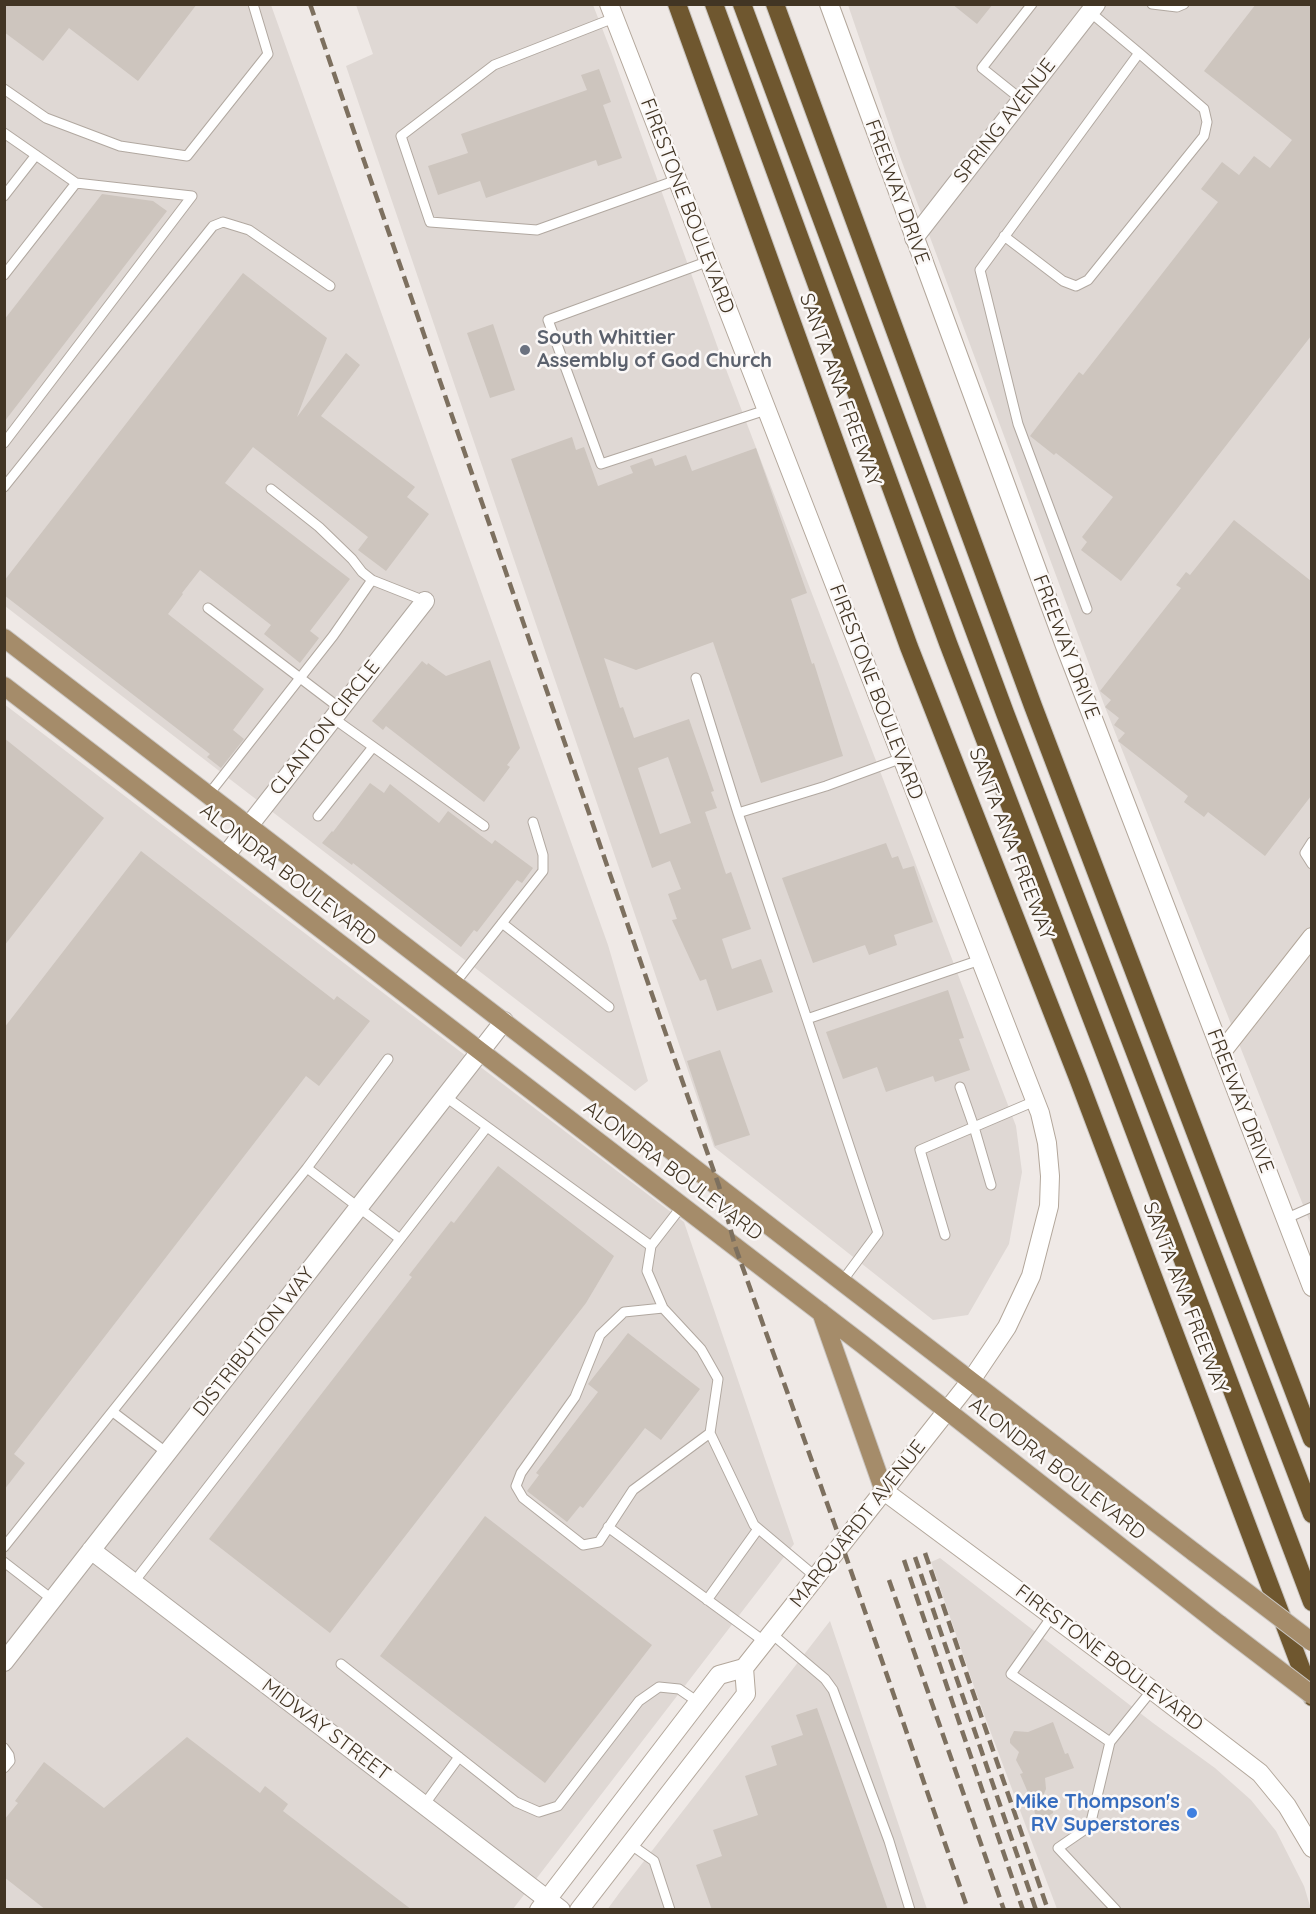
<!DOCTYPE html>
<style>
body{margin:0}
#map{position:relative;width:1316px;height:1914px;overflow:hidden;background:#efe9e6;font-family:Quicksand,sans-serif}
canvas{display:block}
.frame{position:absolute;inset:0;border:6px solid #423524;pointer-events:none}
</style>
<div id="map">
<canvas width="1316" height="1914"></canvas>
<div class="frame"></div>
</div>
<script>
const ctx = document.querySelector('canvas').getContext('2d');
ctx.lineJoin = 'round';
function fill(path, color) {
  ctx.fillStyle = color;
  ctx.fill(path, 'evenodd');
}
function toPath(rows) {
  const path = new Path2D();
  for (const r of rows) {
    path.moveTo(r[0], r[1]);
    for (let i = 2; i < r.length; i += 2) path.lineTo(r[i], r[i + 1]);
  }
  return path;
}
function stroke(path, color, width, dash) {
  ctx.strokeStyle = color;
  ctx.lineWidth = width;
  ctx.lineCap = dash ? 'butt' : 'round';
  ctx.setLineDash(dash || []);
  ctx.stroke(path);
}
function write(font, color, halo, rows, align = 'center') {
  ctx.font = font + ' Quicksand,sans-serif';
  ctx.lineWidth = 5;
  ctx.setLineDash([]);
  ctx.textBaseline = 'middle';
  ctx.strokeStyle = halo;
  ctx.fillStyle = color;
  for (const [text, x, y, turn = 0] of rows) {
    ctx.save();
    ctx.translate(x, y);
    ctx.rotate((+turn || 0) * Math.PI / 180);
    ctx.textAlign = isNaN(turn) ? turn : align;
    if (halo) ctx.strokeText(text, 0, 0);
    ctx.fillText(text, 0, 0);
    ctx.restore();
  }
}
const built = toPath([
 [4,5,271,5,608,945,648,1081,635,1091,5,606],
 [356,5,593,5,611,51,719,351,1016,1126,1022,1172,1009,1244,968,1315,933,1320,714,1147,346,66,373,54],
 [848,5,1311,5,1311,1225,1105,707,899,154],
 [4,704,684,1222,794,1544,513,1909,5,1909],
 [940,1558,1153,1723,1215,1768,1251,1800,1276,1831,1304,1886,1311,1909,1057,1909,979,1701,931,1562],
 [830,1621,927,1909,607,1910,620,1892]
]);
const building = toPath([
 [4,4,197,4,138,81,69,28,43,61,4,32],
 [952,4,993,4,977,24],
 [1256,4,1311,4,1311,336,1121,581,1081,550,1087,542,1082,537,1113,497,1056,453,1054,455,1030,436,1079,372,1083,375,1218,202,1201,189,1222,162,1239,175,1254,156,1270,168,1292,140,1204,71],
 [599,69,611,102,603,105,622,158,598,166,596,160,486,198,480,181,438,195,428,166,468,153,461,134,587,90,581,75],
 [102,194,153,201,167,211,4,422,4,320],
 [243,273,327,338,297,417,346,353,360,365,321,416,415,487,407,497,429,514,386,571,358,550,368,537,253,447,225,483,350,579,310,631,319,638,300,663,264,634,271,625,200,570,182,593,183,594,168,614,264,689,233,730,244,739,221,768,207,757,210,754,4,595,4,581],
 [493,324,515,390,490,398,467,333],
 [572,437,576,450,584,447,598,486,633,473,630,466,652,458,655,466,686,455,692,471,756,448,807,593,791,599,812,664,814,663,843,756,761,783,713,642,636,670,604,658,620,708,623,707,634,738,689,719,714,791,711,792,717,808,705,812,726,874,731,872,751,929,722,939,732,969,761,959,773,992,717,1011,706,979,700,981,672,920,677,919,668,894,681,889,670,861,652,868,511,459],
 [668,757,691,823,660,834,638,768],
 [1234,520,1311,581,1311,796,1265,856,1208,812,1204,817,1184,802,1188,796,1118,741,1125,733,1114,725,1119,718,1105,707,1111,700,1100,691,1181,588,1176,585,1186,572,1190,575],
 [490,660,520,748,507,765,510,767,484,802,386,726,383,730,372,721,422,661,427,665,428,663,446,676],
 [4,738,104,818,4,946],
 [370,783,384,793,390,784,439,823,448,811,492,844,495,840,533,868,522,883,517,880,477,932,474,930,461,947,353,863,352,865,322,843,332,831,333,832],
 [886,843,892,858,898,856,903,869,914,866,933,922,894,935,897,945,869,955,865,945,813,963,782,878],
 [141,851,334,1000,337,996,370,1021,319,1086,306,1076,14,1454,25,1463,4,1490,4,1028],
 [948,990,964,1038,959,1039,970,1070,935,1082,933,1076,886,1092,877,1067,843,1079,826,1032],
 [720,1050,750,1135,715,1146,687,1061],
 [498,1166,614,1256,586,1303,330,1633,209,1539,412,1277,409,1275,451,1221,454,1223],
 [628,1333,700,1389,661,1440,645,1428,583,1508,580,1506,567,1522,527,1491,539,1475,536,1473,598,1392,588,1384],
 [485,1516,652,1645,545,1783,380,1656],
 [817,1708,888,1910,712,1910,696,1865,722,1856,713,1830,758,1815,745,1776,777,1765,771,1746,803,1735,796,1715],
 [1053,1722,1065,1754,1068,1753,1074,1768,1045,1778,1046,1789,1043,1796,1052,1805,1053,1813,1043,1819,1035,1814,1034,1809,1037,1801,1029,1795,1020,1774,1023,1773,1016,1760,1019,1752,1010,1743,1010,1739,1014,1731,1028,1732],
 [187,1737,260,1793,265,1786,288,1804,283,1811,412,1910,46,1910,4,1877,4,1820,18,1803,15,1801,44,1762,104,1808]
]);
const lane = toPath([
 [1152,4,1177,7,1184,4],
 [614,18,494,65,401,136,430,222,537,230,677,180],
 [4,89,46,118,120,146,187,156,268,54,253,4],
 [1022,100,982,68,1032,4],
 [4,133,76,183,192,196,4,443],
 [4,196,36,155],
 [1004,236,1063,281,1076,286,1088,280,1204,136,1207,122,1204,109,1139,53],
 [709,261,548,320,601,464,766,410],
 [4,275,76,183],
 [4,487,213,226,223,222,249,230,330,286],
 [271,489,319,527,352,559,362,572,372,580,425,601],
 [208,608,341,709],
 [1087,609,1018,424,980,270,1139,53,1090,12],
 [696,678,738,813,807,1019,980,960],
 [333,718,484,826],
 [209,794,333,636,372,580],
 [738,813,826,786,902,758],
 [318,816,373,747],
 [1312,842,1305,853,1312,864],
 [502,923,609,1007],
 [455,983,543,871,543,855,533,822],
 [807,1019,878,1233,843,1280],
 [388,1059,307,1168,400,1239],
 [446,1097,651,1246],
 [991,1185,974,1127,1035,1101],
 [682,1206,651,1246,647,1271,663,1308,701,1349,718,1379,710,1433,754,1525,816,1577],
 [1285,1219,1312,1207],
 [945,1235,920,1150,974,1127,960,1087],
 [663,1308,624,1312,600,1335,575,1397,521,1473,516,1486,523,1498,583,1545,599,1542,633,1490,710,1433],
 [113,1412,167,1453],
 [608,1527,765,1642],
 [4,1547,307,1168],
 [4,1562,53,1600],
 [134,1582,487,1127],
 [707,1600,758,1529],
 [1053,1615,1011,1674,1110,1742],
 [772,1634,825,1679,833,1690,889,1841,910,1910],
 [341,1664,516,1802,539,1812,558,1806,639,1701,659,1687,679,1689,698,1702],
 [4,1748,9,1755,10,1761,4,1768],
 [424,1805,459,1757],
 [630,1844,654,1861,670,1910],
 [1116,1910,1058,1848,1090,1826,1110,1742,1152,1690]
]);
const street = toPath([
 [914,238,1096,4],
 [226,855,425,601],
 [91,1550,561,1910],
 [4,1662,504,1021]
]);
const secondary = toPath([
 [829,4,1065,646,1312,1287],
 [1221,1053,1312,937],
 [884,1491,1152,1690,1260,1773,1287,1806,1312,1848],
 [539,1910,719,1675,744,1668,972,1379,1007,1327,1031,1276,1049,1206,1050,1176,1047,1143,1040,1113,609,4],
 [579,1910,746,1694,744,1668]
]);
const primary = toPath([
 [4,638,1195,1553],
 [4,686,862,1344,1219,1624],
 [821,1312,884,1491]
]);
const highway = toPath([
 [677,4,909,647,1078,1078,1312,1697],
 [714,4,948,643,1111,1069,1312,1602],
 [742,4,1005,713,1312,1514],
 [775,4,1033,706,1312,1439]
]);
const rail = toPath([
 [310,4,611,877,719,1186,735,1246,842,1545,968,1910],
 [925,1553,1048,1910],
 [915,1557,1036,1910],
 [904,1560,1023,1910],
 [889,1580,1004,1910]
]);
const primaryBridge = toPath([
 [1195,1553,1312,1642],
 [1219,1624,1312,1695]
]);
const markers = [
 [525,350,6,"#6b7280"],
 [1192,1813,6,"#3f7fe0"]
];
const streetNames = [
 ["SPRING AVENUE",1005,121,-52],
 ["FREEWAY DRIVE",897,192,70],
 ["FIRESTONE BOULEVARD",687,206,69],
 ["SANTA ANA FREEWAY",840,390,70],
 ["FREEWAY DRIVE",1066,647,69],
 ["FIRESTONE BOULEVARD",876,692,69],
 ["CLANTON CIRCLE",325,728,-52],
 ["SANTA ANA FREEWAY",1011,844,69],
 ["ALONDRA BOULEVARD",288,875,38],
 ["FREEWAY DRIVE",1240,1101,69],
 ["ALONDRA BOULEVARD",673,1171,37],
 ["SANTA ANA FREEWAY",1185,1298,69],
 ["DISTRIBUTION WAY",254,1342,-52],
 ["ALONDRA BOULEVARD",1057,1469,38],
 ["MARQUARDT AVENUE",858,1524,-52],
 ["FIRESTONE BOULEVARD",1109,1658,37],
 ["MIDWAY STREET",326,1730,37]
];
const worshipNames = [
 ["South Whittier",537,338],
 ["Assembly of God Church",537,361]
];
const shopNames = [
 ["Mike Thompson's",1180,1802],
 ["RV Superstores",1180,1825]
];
fill(built, '#dfd8d4');
fill(building, '#cdc5be');
stroke(lane, '#b1a8a0', 11);
stroke(street, '#b1a8a0', 20);
stroke(secondary, '#b3a79b', 20);
stroke(primary, '#cac6c2', 20);
stroke(highway, '#cac6c2', 20);
stroke(lane, '#fff', 9);
stroke(street, '#fff', 18);
stroke(secondary, '#fff', 18);
stroke(primary, '#a58c6a', 18);
stroke(highway, '#6f572f', 18);
stroke(rail, '#7d705f', 4.5, [12, 6]);
stroke(primaryBridge, '#cac6c2', 20, []);
stroke(primaryBridge, '#a58c6a', 18);
for (const [x, y, r, color] of markers) {
  const dot = new Path2D();
  dot.arc(x, y, r, 0, 2 * Math.PI);
  ctx.fillStyle = color;
  ctx.fill(dot);
  stroke(dot, '#fbf8f7', 2);
}
write('20px', '#423524', '#fbf8f7', streetNames);
write('bold 20px', '#5b616d', '#fbf8f7', worshipNames, 'left');
write('bold 20px', '#366cbe', '#fbf8f7', shopNames, 'right');
</script>
